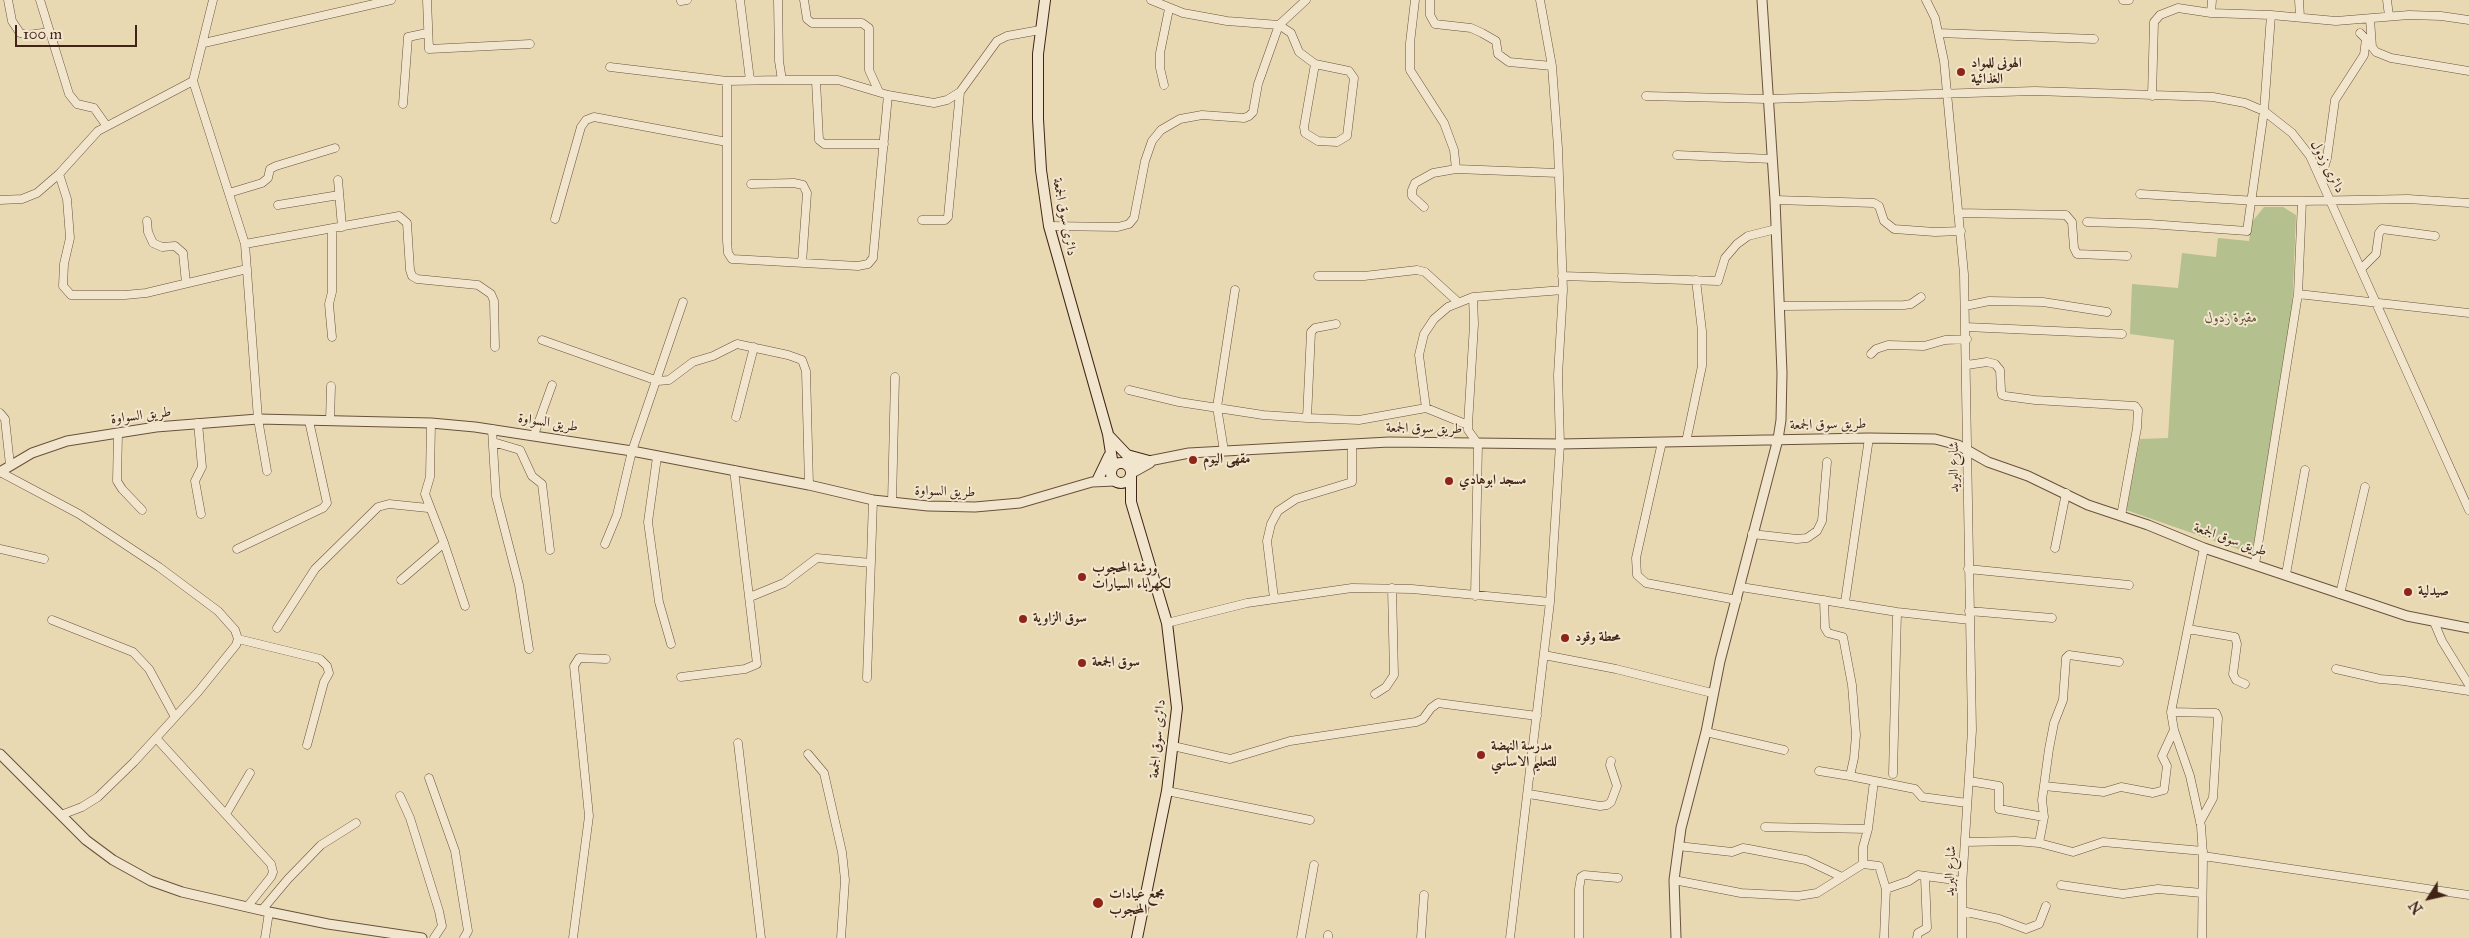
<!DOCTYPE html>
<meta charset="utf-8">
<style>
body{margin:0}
#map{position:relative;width:2469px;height:938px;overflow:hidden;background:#e9d9b2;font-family:"IM FELL Great Primer",serif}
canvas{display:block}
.north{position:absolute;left:2404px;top:873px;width:50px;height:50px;-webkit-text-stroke:4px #f1e6cd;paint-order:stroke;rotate:235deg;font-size:14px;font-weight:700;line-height:20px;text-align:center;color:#402416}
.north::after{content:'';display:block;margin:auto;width:18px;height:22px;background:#402416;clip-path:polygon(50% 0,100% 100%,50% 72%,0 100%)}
.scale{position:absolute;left:15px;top:25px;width:122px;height:22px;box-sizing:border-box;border:2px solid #402416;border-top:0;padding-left:6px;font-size:15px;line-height:18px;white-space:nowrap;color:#402416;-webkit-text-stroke:4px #f1e6cd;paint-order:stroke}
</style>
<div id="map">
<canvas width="2469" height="938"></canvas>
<div class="north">N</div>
<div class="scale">100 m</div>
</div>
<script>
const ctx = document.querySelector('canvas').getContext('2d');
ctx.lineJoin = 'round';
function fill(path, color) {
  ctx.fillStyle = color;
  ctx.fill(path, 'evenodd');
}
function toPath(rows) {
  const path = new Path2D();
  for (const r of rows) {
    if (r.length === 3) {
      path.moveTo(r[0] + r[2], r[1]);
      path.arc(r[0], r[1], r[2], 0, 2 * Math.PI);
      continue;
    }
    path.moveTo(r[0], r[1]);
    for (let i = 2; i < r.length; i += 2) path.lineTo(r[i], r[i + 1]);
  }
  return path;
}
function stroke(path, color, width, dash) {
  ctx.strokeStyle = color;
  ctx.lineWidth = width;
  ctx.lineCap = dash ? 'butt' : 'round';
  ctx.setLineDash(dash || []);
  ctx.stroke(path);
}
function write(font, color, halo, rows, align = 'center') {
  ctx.font = font + ' "IM FELL Great Primer",Amiri,serif';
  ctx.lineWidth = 4;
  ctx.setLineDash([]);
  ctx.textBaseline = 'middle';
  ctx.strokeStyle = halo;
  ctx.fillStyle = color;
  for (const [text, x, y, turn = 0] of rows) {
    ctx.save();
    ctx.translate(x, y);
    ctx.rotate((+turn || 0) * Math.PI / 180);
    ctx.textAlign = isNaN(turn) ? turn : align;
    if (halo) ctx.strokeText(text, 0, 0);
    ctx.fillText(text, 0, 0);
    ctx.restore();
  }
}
const green = toPath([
 [2264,207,2283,207,2296,215,2292,313,2252,554,2126,510,2140,439,2168,438,2174,340,2130,334,2132,284,2178,288,2182,253,2216,257,2218,238,2249,241,2252,222]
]);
const minor = toPath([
 [8,0,12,21,20,33,27,35,50,32],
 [40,0,69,94,77,104,94,108,106,125],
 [213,0,193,81,245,244,258,419,267,471],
 [427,0,429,49,530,44],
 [740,0,750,80],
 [778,0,779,61,782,80,838,80,888,95,934,103,947,100,960,92,997,41,1007,36,1040,30],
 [804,0,807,19,812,23,862,23,869,28,869,70,879,92],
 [1151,0,1183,13,1227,21,1279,25,1291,33,1299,52,1315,64],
 [1415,0,1410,43,1410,70,1444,123,1454,150,1456,169,1558,173],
 [1430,0,1430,15,1435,24,1471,28,1482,33,1496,41,1498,54,1509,62,1552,66],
 [1926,0,1935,18,1944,61,1964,274,1972,730,1962,886,1962,938],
 [2123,0,2129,0],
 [2212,0,2211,13,2271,15],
 [2299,0,2300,17],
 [2387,0,2389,16],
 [681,1,687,0],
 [2370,19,2372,47,2376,52,2391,58,2469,71],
 [1939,33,2094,39],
 [204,43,391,0],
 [1315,64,1349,71,1354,78,1347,136,1337,142,1318,141,1305,133,1304,127,1315,64],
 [610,67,727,81,782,80],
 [727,81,727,241,728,253,732,259,858,266,868,264,873,258,888,95],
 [816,81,819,140,824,144,884,144],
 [1164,85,1160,68,1160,53,1169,9],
 [1646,96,1767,99,2035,91,2213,97,2245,103,2264,111,2292,133,2310,156,2469,510],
 [2152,96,2154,22,2160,15,2178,8,2211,13],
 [403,104,408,37,427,33],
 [1677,155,1772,159],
 [59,174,67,199,70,238,64,264,63,286,71,295,125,295,146,293,247,269],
 [2321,178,2327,158,2335,100,2364,55,2366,39,2360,33],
 [338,180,342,227],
 [751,184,794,183,803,185,807,193,802,263],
 [229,193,262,183,268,178,270,169,276,166,335,148],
 [2140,194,2257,201,2302,201],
 [0,200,22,199,37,193,59,174,98,131,193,81],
 [1775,200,1874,203,1879,206,1884,221,1894,229,1935,232,1961,231],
 [278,205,339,195],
 [1424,207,1412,196,1412,190,1415,183,1433,173,1456,169],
 [1958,213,2066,215,2072,222,2074,248,2077,254,2127,256],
 [555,219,581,127,586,120,594,117,727,142],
 [922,220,945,220,948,217,960,92],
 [147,221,148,232,153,243,162,247,175,246,183,253,186,283],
 [2087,222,2149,224,2247,231,2264,111,2271,15,2336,21,2409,15,2441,16,2469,20],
 [1049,226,1118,227,1129,224,1134,218,1145,161,1152,141,1161,130,1180,119,1202,115,1244,118,1249,116,1253,112,1258,84,1279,25,1306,0],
 [332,229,332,292,329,304,332,337],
 [245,244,399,216,407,223,410,270,412,276,417,279,478,285,491,294,494,301,495,347],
 [2361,269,2376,254,2379,233,2382,229,2435,236],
 [1318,276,1364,276,1417,270,1425,272,1458,302],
 [1562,276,1718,281,1725,258,1737,244,1748,236,1776,229],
 [2298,294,2469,313],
 [1780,306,1904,305,1911,304,1921,297],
 [1965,306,1989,301,2043,302,2107,312],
 [1966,327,2122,334],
 [542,340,658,381,669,380,693,362,713,356,737,344,788,355,802,360,806,371,809,485],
 [1871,354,1876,349,1888,345,1924,346,1945,340,1967,339],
 [1967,365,1987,362,1995,364,2000,370,2001,390,2002,395,2005,396,2035,400,2135,406,2138,410,2137,428,2121,516],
 [1129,390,1179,402,1263,415,1307,418,1359,420,1426,408,1419,355,1424,334,1434,319,1448,307,1473,297,1563,290],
 [1426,408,1468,425,1468,430,1478,444,1475,596],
 [0,413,5,419,10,465],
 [736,417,754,347],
 [1307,418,1311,332,1315,328,1336,324],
 [330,421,331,386],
 [198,423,202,467,195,481,201,514],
 [431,423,430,477,425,494,444,543,465,606],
 [1468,425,1474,324,1473,297],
 [492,429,496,496,519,585,529,649],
 [118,433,117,481,122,489,142,510],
 [534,435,552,385],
 [493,442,520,450,532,476,542,484,550,550],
 [1662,442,1636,558,1637,575,1646,583,1737,600],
 [1686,442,1702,366,1702,331,1696,280],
 [1224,451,1217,407,1235,290],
 [657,457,648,522,659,602,671,644],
 [0,472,79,514,159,567,218,611,235,630,238,639,236,645,198,692,134,762,98,797,82,807,61,815],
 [892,502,895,377],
 [1752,534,1797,539,1807,538,1817,531,1822,521,1827,462],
 [605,544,617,515,632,451,683,302],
 [2055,548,2066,493],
 [0,549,44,559],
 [237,549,323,508,327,503,309,421],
 [2255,564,2298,294,2302,201,2408,199,2469,203],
 [1968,569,2129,585],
 [2286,574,2305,470],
 [401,580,444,543],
 [1741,587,1897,612,1970,620],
 [2340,594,2365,487],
 [750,597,784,583,817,558,871,563],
 [1274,598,1267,541,1271,524,1278,511,1296,499,1352,482,1352,444],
 [1824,600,1825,628,1828,633,1843,637,1852,685,1856,735,1854,758,1850,776,1915,789,1922,797,1967,803],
 [1845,602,1869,438],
 [1969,611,2052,618],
 [52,620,133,652,149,669,175,717],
 [2434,622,2442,641,2469,685],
 [1167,623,1247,603,1352,588,1412,589,1550,602],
 [277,628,315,569,378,507,389,504,428,508],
 [2188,629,2235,637,2237,644,2233,674,2236,680,2245,684],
 [238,639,320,659,327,666,329,673,324,682,307,745],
 [1544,655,1616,669,1712,693],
 [2336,669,2380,679,2404,681,2469,691],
 [681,677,745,669,757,664,734,470],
 [867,678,873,500],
 [1375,694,1386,687,1394,675,1392,588],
 [2171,712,2216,713,2218,718,2213,798,2200,822],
 [1706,732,1784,750],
 [156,738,271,864,273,872,271,877,247,907],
 [738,743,761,938],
 [1173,746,1230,759,1290,741,1416,722,1423,719,1431,708,1438,703,1537,716],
 [808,754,824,773,842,852,845,880,841,938],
 [1819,771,1850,776],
 [1893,774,1897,612],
 [429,778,455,851,468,931,464,938],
 [1874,781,1868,829,1863,847,1863,864,1879,866,1886,889,1909,881,1918,875,1962,881],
 [1969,781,1999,786,1999,809,2044,817],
 [2044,786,2104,792,2121,787,2153,793,2164,790,2167,766,2162,756,2174,730],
 [1167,791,1310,820],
 [1529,794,1600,806,1607,805,1611,802,1617,786,1610,765,1611,761],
 [400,796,410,818,439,911,442,926,434,938],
 [226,814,250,773],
 [1765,827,1868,829],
 [1965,842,2015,841,2039,843,2073,852,2103,842,2203,851],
 [2039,843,2044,817,2042,800,2049,749,2054,723,2063,700,2066,658,2069,655,2119,662],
 [1678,846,1732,852,1743,848,1749,849,1806,860,1842,877],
 [2203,856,2469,895],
 [1674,880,1741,893,1798,896,1817,893,1863,864],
 [2061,885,2123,894,2158,889,2202,893],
 [262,910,288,879,321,845,356,823],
 [1962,911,1999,919,2026,929,2039,924,2046,906],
 [265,938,269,912],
 [573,938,589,816,574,666,579,658,606,659],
 [1301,938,1314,865],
 [1328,938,1328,935],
 [1421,938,1424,895],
 [1510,938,1550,602,1560,444,1558,375,1563,290,1558,148,1552,66,1540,0],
 [1579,938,1579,889,1581,877,1584,875,1618,878],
 [1884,938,1886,889],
 [1917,938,1918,933,1927,928,1925,877],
 [2202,938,2203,856,2201,826,2190,776,2174,730,2171,712,2204,548]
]);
const tertiary = toPath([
 [1126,463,1144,462,1189,453,1389,442,1560,444,1869,438,1935,439,1958,445,1988,462,2028,476,2088,505,2148,525,2204,548,2407,616,2469,628],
 [0,472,32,453,67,441,156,427,258,419,431,423,475,427,632,451,809,485,873,500,928,506,975,507,1020,503,1092,482,1115,481],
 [1132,473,1150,463],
 [0,754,86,840,113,860,151,881,182,892,269,912,328,924,422,938],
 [1676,938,1674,880,1681,828,1706,732,1720,661,1778,439,1781,420,1782,373,1775,200,1762,0]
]);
const secondary = toPath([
 [1045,0,1038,54,1038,119,1041,170,1049,226,1108,434,1113,466],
 [1110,437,1127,455,1149,461],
 [1121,473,10],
 [1131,476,1131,502,1167,623,1177,708,1167,791,1137,938],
 [1098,479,1109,456]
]);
const markers = [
 [1961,72,5,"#8f2418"],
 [1193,460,5,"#8f2418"],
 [1449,481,5,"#8f2418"],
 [1082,577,5,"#8f2418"],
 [2408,592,5,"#8f2418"],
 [1023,619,5,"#8f2418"],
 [1565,638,5,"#8f2418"],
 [1082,663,5,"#8f2418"],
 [1481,755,5,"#8f2418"],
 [1098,903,6,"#8f2418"]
];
const poiNames = [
 ["الهونى للمواد",1971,64],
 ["الغذائية",1971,80],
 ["مقهى اليوم",1203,460],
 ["مسجد ابوهادي",1459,481],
 ["ورشة المحجوب",1092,569],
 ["لكهرباء السيارات",1092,585],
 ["صيدلية",2418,592],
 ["سوق الزاوية",1033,619],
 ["محطة وقود",1575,638],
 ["سوق الجمعة",1092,663],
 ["مدرسة النهضة",1491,747],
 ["للتعليم الاساسي",1491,763],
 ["مجمع عيادات",1109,895],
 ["المحجوب",1109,911]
];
const streetNames = [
 ["دائرى زدول",2327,167,62],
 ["دائرى سوق الجمعة",1064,217,79],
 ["طريق السواوة",141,416,-7],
 ["طريق السواوة",548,423,9],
 ["طريق سوق الجمعة",1828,425,-1],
 ["طريق سوق الجمعة",1424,429,1],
 ["شارع البريد",1955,467,-90],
 ["طريق السواوة",945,492,2],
 ["طريق سوق الجمعة",2230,540,19],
 ["دائرى سوق الجمعة",1158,739,-85],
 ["شارع البريد",1951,871,-88]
];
const parkNames = [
 ["مقبرة زدول",2231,319]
];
fill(green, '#b4c08e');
stroke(minor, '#6a513d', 9);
stroke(tertiary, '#6a513d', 11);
stroke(secondary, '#402416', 12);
stroke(minor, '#f1e6cd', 8);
stroke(tertiary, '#f1e6cd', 9);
stroke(secondary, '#f1e6cd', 10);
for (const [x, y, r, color] of markers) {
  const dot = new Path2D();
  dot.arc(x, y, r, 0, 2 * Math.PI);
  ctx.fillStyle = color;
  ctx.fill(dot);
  stroke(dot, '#f1e6cd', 2);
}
write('bold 14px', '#402416', '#f1e6cd', poiNames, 'left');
write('14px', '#402416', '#f1e6cd', streetNames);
write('italic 14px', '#5d4b34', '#f1e6cd', parkNames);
</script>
